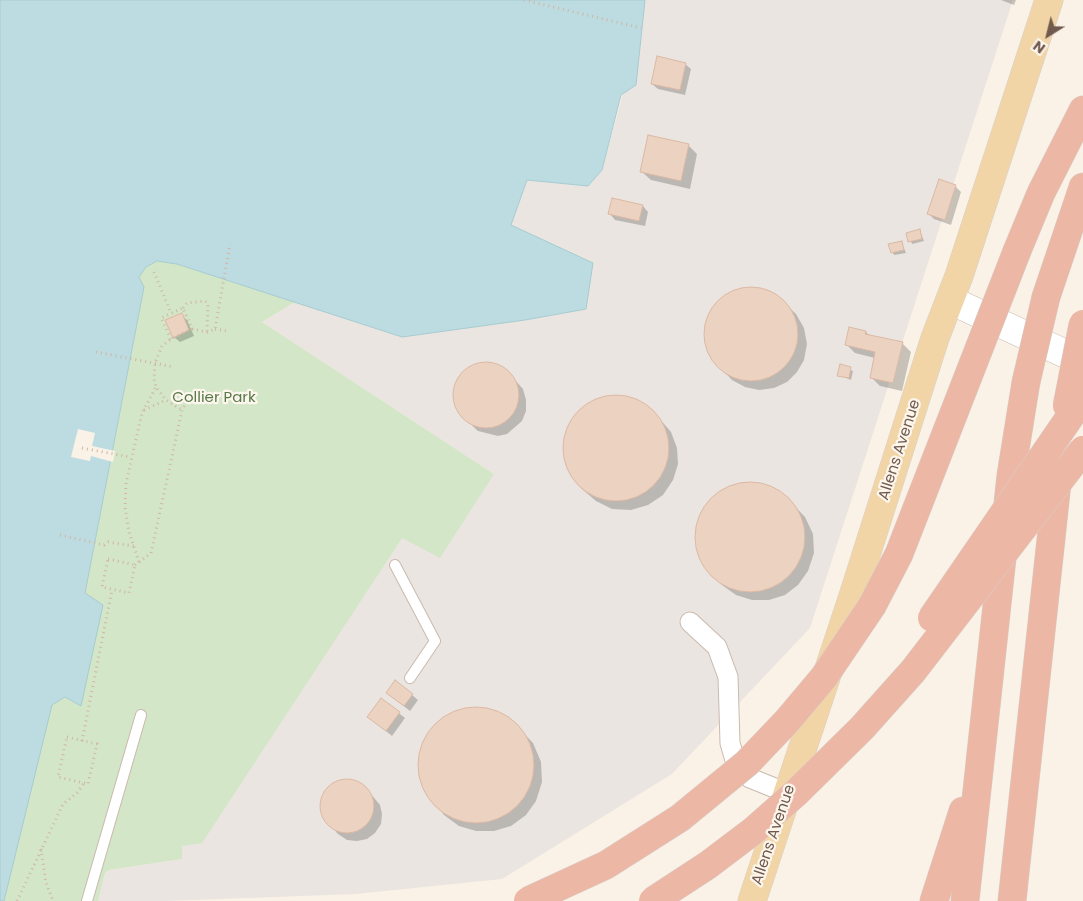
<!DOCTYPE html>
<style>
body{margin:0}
#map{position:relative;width:1083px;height:901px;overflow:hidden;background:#faf2e7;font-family:Poppins,sans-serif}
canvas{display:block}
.north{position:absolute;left:1023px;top:10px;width:50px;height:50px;-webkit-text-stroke:4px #fdf6ec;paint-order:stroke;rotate:216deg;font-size:14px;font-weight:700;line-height:20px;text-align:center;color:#705a4e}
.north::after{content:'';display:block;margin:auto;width:18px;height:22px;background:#705a4e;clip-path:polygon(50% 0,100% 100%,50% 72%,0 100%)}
</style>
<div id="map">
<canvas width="1083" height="901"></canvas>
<div class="north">N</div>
</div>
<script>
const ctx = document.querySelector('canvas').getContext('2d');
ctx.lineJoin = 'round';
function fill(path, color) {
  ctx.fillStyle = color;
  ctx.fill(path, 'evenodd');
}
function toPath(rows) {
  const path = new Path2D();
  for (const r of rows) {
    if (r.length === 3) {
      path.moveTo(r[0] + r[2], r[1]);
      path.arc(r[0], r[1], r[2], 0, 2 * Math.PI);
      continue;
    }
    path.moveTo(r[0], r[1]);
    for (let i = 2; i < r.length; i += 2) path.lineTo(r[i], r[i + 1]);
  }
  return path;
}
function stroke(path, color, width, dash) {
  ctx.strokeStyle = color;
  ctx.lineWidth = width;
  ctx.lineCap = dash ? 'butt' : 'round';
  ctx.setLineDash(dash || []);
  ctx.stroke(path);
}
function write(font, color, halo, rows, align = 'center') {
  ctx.font = font + ' Poppins,sans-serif';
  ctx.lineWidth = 4.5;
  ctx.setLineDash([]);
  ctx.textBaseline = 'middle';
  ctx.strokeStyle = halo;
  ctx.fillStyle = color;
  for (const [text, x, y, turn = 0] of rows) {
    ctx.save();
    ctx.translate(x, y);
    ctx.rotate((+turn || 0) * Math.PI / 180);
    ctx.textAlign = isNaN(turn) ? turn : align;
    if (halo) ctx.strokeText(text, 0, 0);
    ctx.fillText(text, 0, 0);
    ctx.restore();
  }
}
const industrial = toPath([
 [645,0,1013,0,810,628,672,774,502,879,356,894,166,901,98,901,105,873,109,870,182,859,181,845,273,465,494,474,262,322,295,302,402,337,525,320,586,309,592,263,511,225,527,180,588,186,602,170,641,28]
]);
const green = toPath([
 [157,261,177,264,295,302,262,322,494,474,440,558,402,538,202,843,182,846,182,859,109,870,105,873,98,901,4,901,52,705,65,697,81,706,85,593,144,287,139,277,146,267]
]);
const water = toPath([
 [0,0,645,0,636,85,621,95,602,170,588,186,527,180,511,225,593,263,586,309,525,320,402,337,177,264,157,261,146,267,139,277,144,287,85,593,103,605,81,706,65,697,52,705,4,901,0,901,0,0]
]);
const pier = toPath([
 [78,429,95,433,92,446,115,451,113,462,91,456,90,461,71,457]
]);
const shadow = toPath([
 [1001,0,1016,0,1014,5],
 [685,64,691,69,685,95,658,89,652,84],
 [688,145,697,154,690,189,651,180,642,172],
 [939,181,956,187,961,192,951,225,934,219,929,214],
 [643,206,648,212,645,226,615,220,610,214],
 [920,231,924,241,912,244,908,234],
 [901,242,906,253,894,255,890,245],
 [744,289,760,289,775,294,796,314,804,328,807,344,804,360,797,372,787,382,774,388,759,390,745,387,732,380,713,360,707,346,705,332,708,318,716,304,728,294],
 [181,315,187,320,194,336,180,342,174,337],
 [866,332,870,336,902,343,911,352,902,391,880,386,871,377,875,358,855,353,846,344],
 [486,363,497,365,507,371,523,389,526,400,526,411,522,421,507,434,498,436,478,431,461,415,454,397,458,378,466,370,475,365],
 [841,366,853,371,851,380,839,375],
 [622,396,638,400,652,410,671,432,677,448,678,464,673,480,663,495,648,505,631,510,612,509,596,501,582,489,573,479,565,463,563,444,568,427,577,413,590,403,605,397],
 [747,483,766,485,783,494,805,517,813,534,814,553,808,571,798,585,785,595,769,600,752,600,736,595,722,585,702,562,697,546,697,529,702,513,713,498,729,488],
 [387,693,412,695,418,700,410,711],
 [382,700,405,718,392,736,375,722],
 [473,708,492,710,510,719,533,743,541,762,542,782,536,801,526,815,511,826,494,831,476,831,459,826,444,815,424,791,419,774,419,756,424,739,436,723,453,712],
 [346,780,356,782,365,787,380,805,382,814,381,824,375,833,367,839,357,841,347,840,338,834,323,817,321,807,322,797,328,788,336,782]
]);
const building = toPath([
 [657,56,686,63,680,90,651,84,657,56],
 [648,135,689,144,681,181,640,172,648,135],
 [939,179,956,185,945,220,927,214,939,179],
 [612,198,643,205,639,221,608,214,612,198],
 [920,229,922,239,908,242,906,233,920,229],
 [902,241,904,250,891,253,888,244,902,241],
 [751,334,47],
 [182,313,189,330,173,338,165,320,182,313],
 [849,327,866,331,865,334,903,342,893,383,870,378,875,352,845,345,849,327],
 [486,395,33],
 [840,364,851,367,849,378,837,376,840,364],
 [616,448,53],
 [750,537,55],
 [395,680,413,694,404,706,386,693,395,680],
 [381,698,400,712,386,731,367,717,381,698],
 [476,765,58],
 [347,806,27]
]);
const path = toPath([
 [524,0,641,28],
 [154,272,171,313],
 [183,308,187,303,205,301,208,304,207,332],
 [192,329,207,332,215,329,230,244],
 [215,329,227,331],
 [171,339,161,318,183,308,192,329,171,339,162,346,155,363,154,379,156,387,166,400,182,410],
 [96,352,174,367],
 [144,410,166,400],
 [82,448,130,457],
 [60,535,104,545,108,542,134,546],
 [108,559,135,565,129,593,102,587,108,559],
 [139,562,129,532,125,507,126,483,142,413,156,387],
 [135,565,151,553,182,410,188,399],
 [67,737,97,744,88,784,58,777,67,737],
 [82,741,112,590],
 [41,849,46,883,53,901],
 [17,901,63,804,77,793,84,783]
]);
const lane = toPath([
 [395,565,435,641,410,678],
 [87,901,141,715]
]);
const street = toPath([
 [690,622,717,647,728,677,730,743,737,767,750,778,787,793]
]);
const secondary = toPath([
 [950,300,1083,362]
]);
const primary = toPath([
 [752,901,853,596,935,338,959,276,1049,0]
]);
const highway = toPath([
 [1017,251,1041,193,1083,110],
 [1046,297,1083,187],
 [934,901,963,811],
 [965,901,1011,475,1026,382],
 [1012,901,1058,474]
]);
const highwayBridge = toPath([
 [1026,382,1046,297],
 [1067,406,1083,324],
 [932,618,1083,398],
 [528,901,606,865,680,818,747,763,787,721,824,677,872,606,899,554,1017,251],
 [653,901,708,865,753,831,796,793,862,728,913,671,1083,450]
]);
const parkNames = [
 ["Collier Park",214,398]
];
const streetNames = [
 ["Allens Avenue",900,450,-72],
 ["Allens Avenue",774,835,-71]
];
fill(industrial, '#eae5e0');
fill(green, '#d3e6c7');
fill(water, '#bddce1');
stroke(water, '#a5cbd1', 1);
fill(pier, '#faf2e7');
fill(shadow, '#0003');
fill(building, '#ecd2c1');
stroke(building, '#dcb9a4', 1);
stroke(lane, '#cabaae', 12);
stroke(street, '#cabaae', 21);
stroke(secondary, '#ccbbac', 29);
stroke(primary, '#d7d1cd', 29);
stroke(highway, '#d7d1cd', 29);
stroke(path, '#d0b6a5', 3, [1, 4]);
stroke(lane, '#fff', 10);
stroke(street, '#fff', 19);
stroke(secondary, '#fff', 28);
stroke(primary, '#f1d5a7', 28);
stroke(highway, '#edb7a5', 28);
stroke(highwayBridge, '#d7d1cd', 29, []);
stroke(highwayBridge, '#edb7a5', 28);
write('15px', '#587a4b', '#fdf6ec', parkNames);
write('15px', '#705a4e', '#fdf6ec', streetNames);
</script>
